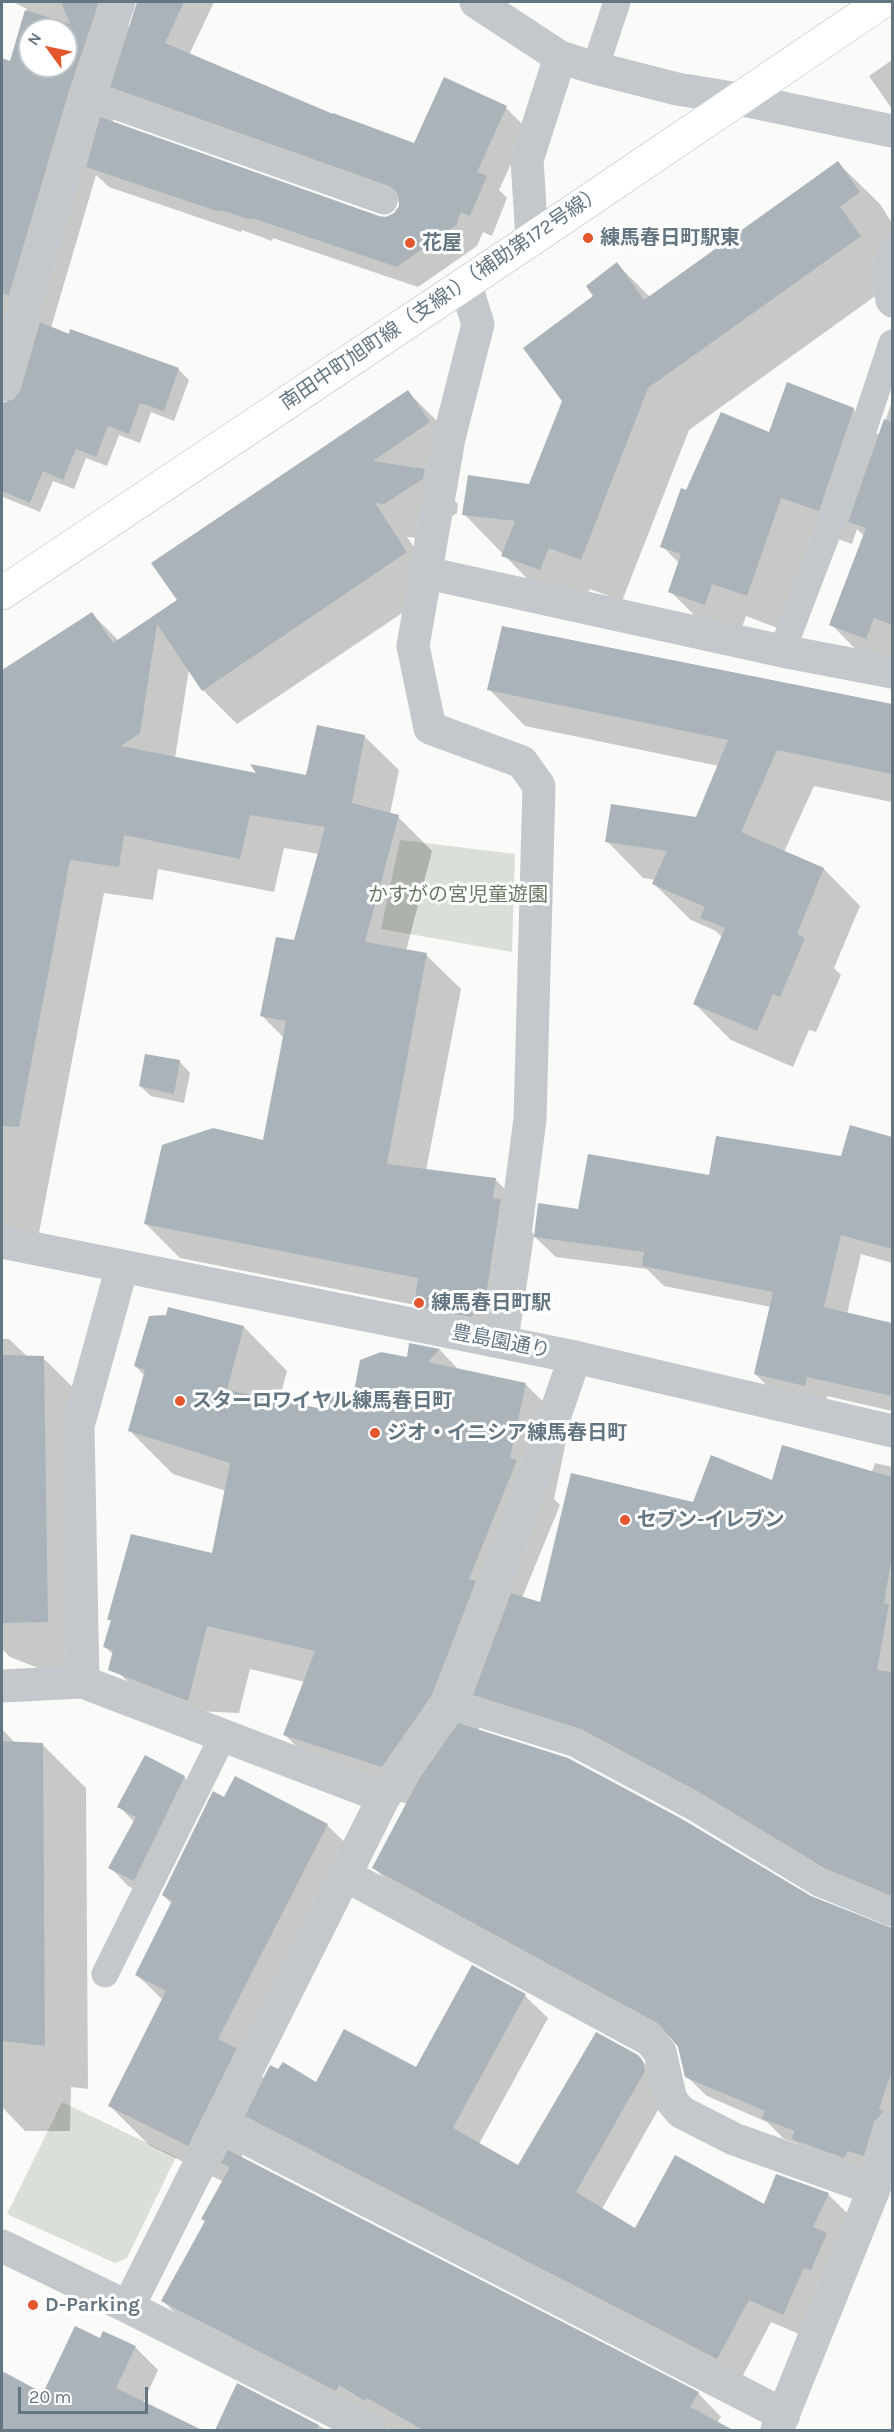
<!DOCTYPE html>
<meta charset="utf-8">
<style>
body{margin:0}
#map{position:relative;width:894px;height:2432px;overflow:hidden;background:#fafaf8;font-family:Karla,sans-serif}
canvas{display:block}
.frame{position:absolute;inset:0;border:3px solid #657683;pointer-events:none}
.north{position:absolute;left:18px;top:18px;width:60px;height:60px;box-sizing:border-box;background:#fff;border:2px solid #c1c8cd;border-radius:50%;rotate:303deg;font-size:16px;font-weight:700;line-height:24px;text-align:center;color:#657683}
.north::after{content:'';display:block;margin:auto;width:21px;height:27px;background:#e4572e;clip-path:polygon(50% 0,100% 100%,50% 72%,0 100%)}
.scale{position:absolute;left:18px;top:2387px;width:130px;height:27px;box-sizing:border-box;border:3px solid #657683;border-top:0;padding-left:8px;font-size:18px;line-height:21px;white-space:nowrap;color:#657683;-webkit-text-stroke:4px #fff;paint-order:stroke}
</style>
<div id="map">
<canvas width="894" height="2432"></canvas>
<div class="frame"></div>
<div class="north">N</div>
<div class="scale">20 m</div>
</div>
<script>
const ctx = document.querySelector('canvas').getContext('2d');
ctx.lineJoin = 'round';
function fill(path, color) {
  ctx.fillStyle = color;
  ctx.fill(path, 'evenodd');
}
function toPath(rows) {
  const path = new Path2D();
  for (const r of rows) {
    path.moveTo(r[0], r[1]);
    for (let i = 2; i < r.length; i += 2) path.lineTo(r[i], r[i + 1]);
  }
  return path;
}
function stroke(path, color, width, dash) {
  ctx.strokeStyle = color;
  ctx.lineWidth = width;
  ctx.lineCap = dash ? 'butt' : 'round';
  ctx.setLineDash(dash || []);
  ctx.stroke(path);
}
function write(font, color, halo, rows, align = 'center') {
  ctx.font = font + ' Karla,"Noto Sans JP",sans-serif';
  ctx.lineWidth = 6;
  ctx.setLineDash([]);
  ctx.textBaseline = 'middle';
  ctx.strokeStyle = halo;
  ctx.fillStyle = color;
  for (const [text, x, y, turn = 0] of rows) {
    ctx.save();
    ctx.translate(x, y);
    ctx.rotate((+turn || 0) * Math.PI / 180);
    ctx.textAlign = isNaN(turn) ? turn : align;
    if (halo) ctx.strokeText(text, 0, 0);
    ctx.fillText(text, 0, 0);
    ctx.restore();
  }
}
const green = toPath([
 [400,840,515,854,512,952,381,929],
 [62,2102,176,2157,127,2258,115,2263,7,2214]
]);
const shadow = toPath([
 [13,2,128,2,129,34,138,8,138,2,214,2,189,55,334,116,415,145,506,108,527,129,499,190,507,198,492,236,483,232,477,246,418,287,273,238,272,241,242,230,241,232,109,187,96,175,51,328,178,369,189,380,174,421,151,412,140,443,119,435,107,466,86,458,74,489,53,481,40,512,3,497,2,460,20,406,2,399,2,60,11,63,27,9],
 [30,30,66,30,66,66,30,66],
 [121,96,133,108,401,203,400,206,395,214,387,218,378,217,112,123],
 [892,60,892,109,869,76],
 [838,163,880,204,892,223,892,284,689,430,622,601,590,589,581,610,545,597,464,514,530,486,563,400,595,296,617,264,650,297],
 [408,392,442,426,463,457,432,478,458,504,457,513,419,538,407,537,441,587,237,724,203,690,189,669,175,758,259,775,307,777,364,736,399,770,390,814,398,817,432,851,406,951,426,955,461,989,426,1171,495,1179,529,1214,528,1228,535,1235,579,1210,711,1176,842,1158,851,1127,892,1138,892,1263,861,1254,847,1314,892,1324,892,1411,827,1396,825,1406,776,1394,755,1374,771,1307,664,1286,647,1269,556,1257,534,1236,519,1337,450,1339,415,1305,180,1258,146,1224,264,1141,284,1038,261,1015,295,942,319,854,284,848,274,892,158,869,153,900,104,893,39,1233,2,1229,2,777,33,783,2,736,2,668,4,671,92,614,119,641,179,601],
 [892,401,892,674,872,666,831,624,864,536,857,529,852,544,815,531,780,629,746,616,738,638,704,625,670,591,680,564,662,546,687,492,769,434,853,409,880,436],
 [503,628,892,706,892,802,814,786,784,852,824,869,860,906,834,968,841,975,816,1032,809,1030,793,1067,731,1040,695,1004,723,938,716,931,691,920,654,884,656,880,643,878,607,841,697,819,719,766,525,726,489,689],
 [146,1055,180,1062,190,1073,184,1103,151,1096,140,1086],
 [244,1327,287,1371,279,1401,329,1411,354,1398,408,1359,410,1345,440,1350,459,1370,525,1384,569,1427,554,1499,560,1505,522,1598,541,1604,694,1504,773,1482,872,1472,875,1463,892,1467,892,1909,487,1708,478,1731,810,1898,892,1930,892,2146,884,2175,813,2159,798,2144,784,2139,767,2122,707,2096,686,2076,679,2047,674,2039,394,1888,374,1868,408,1804,328,1778,285,1735,305,1682,250,1669,239,1713,155,1709,111,1665,114,1655,105,1647,112,1622,109,1619,213,1554,226,1491,173,1474,130,1431,145,1376,135,1366],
 [2,1339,9,1339,28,1357,43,1358,87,1401,72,1681,10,1657,2,1649],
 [2,1729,15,1743,42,1744,86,1788,88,2089,71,2087,70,2131,25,2131,2,2107],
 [145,1757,185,1778,203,1796,152,1898,128,1886,110,1867,135,1823,119,1806],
 [225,1799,327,1825,367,1864,259,2073,265,2079,317,2084,416,2069,472,1967,525,1996,548,2018,479,2144,519,2167,637,2056,660,2079,667,2094,602,2209,636,2230,828,2194,851,2217,806,2337,771,2322,740,2381,257,2126,241,2158,698,2393,721,2417,717,2423,730,2430,391,2430,186,2324,162,2300,206,2222,224,2182,149,2145,109,2105,163,2000,137,1975,172,1904,163,1895],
 [101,2340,135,2347,158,2370,143,2403,199,2430,2,2430,2,2379,44,2395],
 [238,2385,327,2430,216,2430]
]);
const building = toPath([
 [61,2,99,2,69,91,9,295,2,293,2,58,10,61,25,10,70,24],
 [30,30,66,30,66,66,30,66],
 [137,2,184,2,165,43,333,114,333,113,414,143,444,77,507,106,477,172,487,176,470,216,461,212,456,225,397,267,252,218,251,220,221,210,220,212,86,167,100,117,379,216,386,217,394,213,399,206,399,198,396,191,389,186,110,87],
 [838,161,860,192,840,207,861,236,648,388,581,560,549,548,540,570,501,556,515,521,462,515,468,475,529,484,562,401,523,348,593,296,586,286,617,262,644,300],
 [40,322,69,334,70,329,179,368,164,411,140,403,129,434,108,426,96,457,76,449,63,480,43,471,30,503,2,491,2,403,14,399,20,391],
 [787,382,854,408,819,511,781,498,747,596,712,584,705,605,668,592,681,554,660,547,681,488,686,490,721,412,769,432],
 [408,390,430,422,373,461,425,469,423,479,384,504,375,503,407,552,202,691,157,624,140,733,121,746,256,773,250,764,306,775,317,725,365,735,352,803,399,815,365,942,427,953,387,1164,496,1178,493,1198,501,1199,485,1302,471,1317,414,1306,418,1278,144,1224,162,1145,213,1128,263,1140,286,1021,260,1016,276,937,294,940,325,827,250,815,240,859,124,835,119,867,70,860,19,1127,2,1126,2,670,92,612,113,643,177,600,151,563],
 [884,419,892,422,892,625,874,618,866,639,829,625,866,528,848,522],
 [502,626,892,704,892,774,777,750,741,832,824,868,797,934,805,938,780,997,773,994,757,1031,693,1004,725,928,700,918,705,907,652,884,667,851,605,842,611,804,696,817,728,740,487,690],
 [145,1054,180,1060,174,1094,139,1086],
 [850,1125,892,1137,892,1249,841,1235,824,1307,892,1323,892,1396,807,1377,805,1386,754,1374,773,1292,642,1266,644,1252,534,1237,538,1203,578,1209,588,1154,709,1175,716,1136,841,1156],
 [168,1307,244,1326,227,1390,328,1410,332,1392,353,1397,360,1360,381,1352,407,1357,409,1343,440,1349,428,1362,526,1383,510,1458,517,1460,469,1579,476,1581,432,1695,382,1767,283,1735,315,1651,207,1626,188,1701,108,1670,113,1650,103,1647,111,1620,107,1620,131,1534,212,1553,230,1463,128,1431,145,1370,134,1366,149,1316,166,1315],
 [2,1355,44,1356,48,1622,2,1623],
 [782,1445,892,1477,892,1556,884,1603,889,1604,877,1670,892,1672,892,1896,826,1869,697,1791,581,1729,473,1695,511,1593,540,1602,571,1473,693,1502,711,1455,772,1480],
 [458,1723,568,1758,682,1819,811,1896,892,1928,892,2070,879,2109,884,2111,874,2122,864,2156,848,2151,844,2158,791,2139,795,2131,762,2119,765,2111,685,2077,678,2047,659,2024,372,1868,419,1779],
 [2,1741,43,1743,45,2046,2,2041],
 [145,1755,185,1776,134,1881,108,1868,136,1817,117,1807],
 [235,1776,328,1824,218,2039,237,2048,188,2146,108,2106,166,1991,135,1975,172,1901,162,1895,213,1791,224,1797],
 [472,1965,526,1994,453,2128,518,2165,596,2032,638,2055,643,2061,645,2071,576,2192,635,2228,675,2155,764,2204,776,2174,829,2193,813,2227,827,2233,811,2270,804,2268,783,2315,749,2300,717,2359,245,2116,270,2065,278,2069,283,2062,316,2082,344,2029,416,2067],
 [228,2150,699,2392,690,2407,733,2430,423,2430,367,2398,365,2401,339,2385,336,2391,161,2301,205,2221,201,2219,230,2167,221,2163],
 [75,2326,100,2338,103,2331,136,2346,116,2388,202,2430,2,2430,2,2371,43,2393],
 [237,2383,319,2425,316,2430,215,2430]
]);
const service = toPath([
 [595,68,617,2],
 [87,96,384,201],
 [892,250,885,270,889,301,892,304],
 [782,651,841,497,892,343],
 [449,1704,574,1743,690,1805,819,1883,892,1913],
 [105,1974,223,1736]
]);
const minor = toPath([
 [476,2,560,57,595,68,677,89,739,99,892,131],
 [532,239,527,160,560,57],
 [465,283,478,324,449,438,413,646,430,728,522,762,539,786,530,1119,501,1342],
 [2,385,87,96,119,2],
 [427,573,782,651,892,672],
 [83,1682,78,1426,122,1267],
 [2,1686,83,1682,384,1797],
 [345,1875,650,2040,660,2052,671,2100,681,2112,734,2139,874,2189],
 [221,2125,784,2415],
 [2,2246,128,2307,371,2430],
 [128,2307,384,1797,449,1704,518,1522,575,1357],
 [777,2430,874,2189,892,2127]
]);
const tertiary = toPath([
 [2,1242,575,1357,892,1431]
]);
const secondary = toPath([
 [2,593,532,239,882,2]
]);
const markers = [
 [588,238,6,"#e4572e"],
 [410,243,6,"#e4572e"],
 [419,1303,6,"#e4572e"],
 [180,1401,6,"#e4572e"],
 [375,1433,6,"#e4572e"],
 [625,1520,6,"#e4572e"],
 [33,2305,6,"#e4572e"]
];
const poiNames = [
 ["練馬春日町駅東",600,238],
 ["花屋",422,243],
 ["練馬春日町駅",431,1303],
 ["スターロワイヤル練馬春日町",192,1401],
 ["ジオ・イニシア練馬春日町",387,1433],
 ["セブン-イレブン",637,1520],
 ["D-Parking",45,2305]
];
const streetNames = [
 ["南田中町旭町線（支線1）（補助第172号線）",442,298,-34],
 ["豊島園通り",501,1342,11]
];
const parkNames = [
 ["かすがの宮児童遊園",458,895]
];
fill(green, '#dadfd7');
fill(shadow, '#0003');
fill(building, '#aab3b9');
stroke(secondary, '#b3babf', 34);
stroke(service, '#c3c8cc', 27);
stroke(minor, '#c3c8cc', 33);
stroke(tertiary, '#c3c8cc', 33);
stroke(secondary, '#fff', 33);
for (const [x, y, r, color] of markers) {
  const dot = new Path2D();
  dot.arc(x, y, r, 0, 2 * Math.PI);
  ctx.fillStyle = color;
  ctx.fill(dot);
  stroke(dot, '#fff', 2);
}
write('bold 20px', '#657683', '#fff', poiNames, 'left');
write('20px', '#657683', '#fff', streetNames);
write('20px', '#687a64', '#fff', parkNames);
</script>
